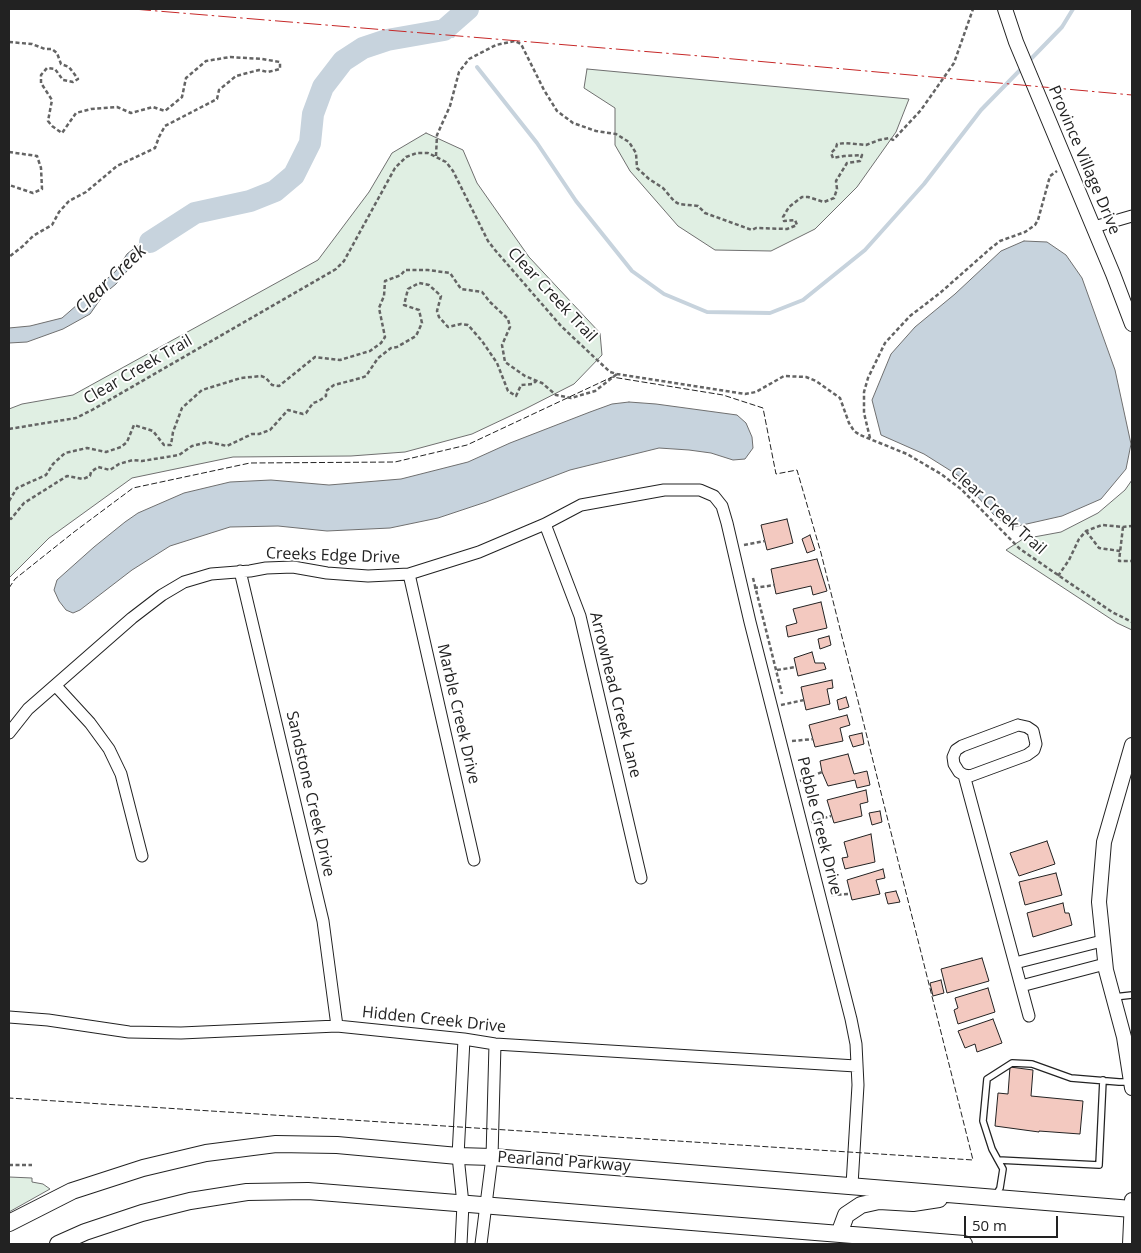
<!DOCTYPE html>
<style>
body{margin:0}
#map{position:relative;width:1141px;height:1253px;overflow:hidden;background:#fff;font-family:"Open Sans",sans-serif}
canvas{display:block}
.frame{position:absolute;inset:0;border:10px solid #222;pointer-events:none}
.scale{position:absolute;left:964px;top:1216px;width:94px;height:22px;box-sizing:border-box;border:2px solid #222;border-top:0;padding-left:6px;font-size:15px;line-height:18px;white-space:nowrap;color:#222;-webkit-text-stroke:4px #fff;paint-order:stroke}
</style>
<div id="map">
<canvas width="1141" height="1253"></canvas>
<div class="frame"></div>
<div class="scale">50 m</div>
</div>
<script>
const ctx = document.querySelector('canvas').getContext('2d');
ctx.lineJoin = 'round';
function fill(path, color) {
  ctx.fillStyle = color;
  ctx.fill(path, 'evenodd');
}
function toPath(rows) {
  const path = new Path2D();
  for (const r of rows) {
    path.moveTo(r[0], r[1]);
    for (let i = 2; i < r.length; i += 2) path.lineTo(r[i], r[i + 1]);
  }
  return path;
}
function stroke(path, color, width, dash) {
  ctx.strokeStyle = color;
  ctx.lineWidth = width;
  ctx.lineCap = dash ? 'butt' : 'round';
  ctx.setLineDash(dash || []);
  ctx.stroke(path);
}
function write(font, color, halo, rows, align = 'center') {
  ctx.font = font + ' "Open Sans",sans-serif';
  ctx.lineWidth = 4;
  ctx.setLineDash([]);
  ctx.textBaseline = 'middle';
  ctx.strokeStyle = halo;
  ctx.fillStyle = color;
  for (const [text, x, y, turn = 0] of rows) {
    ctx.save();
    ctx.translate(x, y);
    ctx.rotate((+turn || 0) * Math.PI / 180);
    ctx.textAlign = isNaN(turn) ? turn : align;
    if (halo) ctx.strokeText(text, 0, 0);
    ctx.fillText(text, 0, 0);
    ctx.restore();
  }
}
const green = toPath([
 [587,69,909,99,896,132,857,187,815,229,771,251,715,250,678,226,630,171,615,145,615,108,584,88,587,69],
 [426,133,463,150,477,183,529,257,600,333,602,355,574,384,525,409,472,434,405,452,351,456,233,457,132,478,49,538,9,578,9,409,22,404,73,395,318,260,369,192,392,153,426,133],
 [1132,480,1132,630,1117,623,1006,550,1023,539,1061,532,1098,513,1125,490,1132,480],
 [9,1177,32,1178,32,1182,43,1184,50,1189,9,1212,9,1177]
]);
const water = toPath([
 [173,221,177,227,138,258,116,284,104,294,90,314,63,329,27,342,9,343,9,328,30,326,62,318,116,271,127,254,152,234,173,221],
 [1024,241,1047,242,1066,255,1082,278,1115,370,1131,444,1126,469,1101,499,1062,516,1009,528,994,515,959,476,924,454,881,435,872,400,891,354,915,327,955,294,1001,251,1024,241],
 [629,402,656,404,737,415,746,423,752,437,753,448,745,459,733,460,711,453,689,450,659,448,570,470,486,502,438,518,390,528,327,531,278,526,230,527,170,546,132,570,80,610,73,613,66,610,59,601,54,590,57,580,94,547,125,522,138,513,184,493,230,482,271,480,329,485,401,479,468,462,510,443,590,412,612,404,629,402]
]);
const stream = toPath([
 [444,30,453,36],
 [1028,62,1062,27,1073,9],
 [477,67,537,143,576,201,632,271,664,294,707,312,770,313,803,300,865,250,924,184,981,110,1023,67]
]);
const river = toPath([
 [150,242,195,213,250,201,275,191,294,175,310,143,313,114,323,87,343,61,363,48,387,40,444,30,468,9]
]);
const building = toPath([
 [787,519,793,543,767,550,761,525,787,519],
 [810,535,815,550,807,553,802,539,810,535],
 [817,559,827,591,813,595,811,586,776,594,771,569,817,559],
 [821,602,827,628,788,637,786,626,797,623,793,609,821,602],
 [829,636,831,645,820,649,818,639,829,636],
 [812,652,815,663,824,663,826,669,798,676,794,658,812,652],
 [832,680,833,688,827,689,830,704,806,710,801,687,832,680],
 [846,697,849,707,839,710,837,700,846,697],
 [847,715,850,725,840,728,843,741,815,747,809,725,847,715],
 [862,733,864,744,853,747,849,736,862,733],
 [848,754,854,774,867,771,870,785,857,788,855,780,828,786,822,772,820,761,848,754],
 [866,790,868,802,860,804,862,816,834,823,827,800,866,790],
 [880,811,882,822,872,825,869,813,880,811],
 [871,834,875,862,845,869,842,858,848,857,844,842,871,834],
 [1047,841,1055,864,1019,876,1010,853,1047,841],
 [883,869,885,878,876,880,880,894,852,900,847,880,883,869],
 [1056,873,1062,895,1025,905,1019,882,1056,873],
 [896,891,900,902,888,904,885,893,896,891],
 [1063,903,1065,913,1069,913,1072,925,1033,937,1027,913,1063,903],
 [982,958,989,981,947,993,941,969,982,958],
 [941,980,944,993,933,996,930,983,941,980],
 [988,988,995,1012,958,1024,954,1010,958,1008,955,998,988,988],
 [993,1019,1002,1043,977,1052,975,1044,965,1048,958,1031,993,1019],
 [1010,1067,1033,1070,1031,1096,1083,1101,1080,1134,1039,1131,1039,1132,995,1126,998,1093,1008,1094,1010,1067]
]);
const path = toPath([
 [9,42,32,44,45,49,52,49,57,53,61,64,69,67,78,79,73,82,63,80,55,69,47,68,41,75,41,83,52,100,48,121,52,126,62,133,76,113,91,109,117,107,131,113,153,107,165,111,182,97,186,78,206,61,230,57,262,59,280,62,280,69,268,72,259,70,236,76,219,90,217,99,165,126,159,137,155,148,117,166,86,192,69,201,59,212,52,225,33,236,23,246,9,257],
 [9,152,37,156,41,168,42,189,33,193,9,185],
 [436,156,437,135,450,106,459,72,469,59,496,45,515,41,521,44,544,90,557,111,573,123,596,131,616,134,629,142,636,153,637,168,649,179,663,188,674,201,679,204,698,206,705,213,752,230,756,228,787,229,797,225,795,220,784,221,783,217,789,207,802,197,808,197,824,202,834,198,837,189,836,181,847,163,860,161,862,155,844,156,833,158,831,153,836,148,837,144,845,143,866,145,879,140,889,138,893,140,921,110,954,63,973,9],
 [9,429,76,418,92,410,336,269,344,261,395,168,406,157,417,153,428,153,446,162,453,171,488,241,495,250,561,326,610,372,617,374,745,394,756,392,784,376,806,377,816,381,840,398,849,423,854,431,860,435,907,454,941,474,961,489,1020,549,1112,612,1132,622],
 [870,438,864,413,864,392,868,378,885,343,910,316,940,293,991,248,1000,241,1025,232,1035,225,1038,220,1050,176,1057,171],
 [9,501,17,488,46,475,53,464,65,453,87,448,106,452,121,447,127,442,134,425,153,431,164,445,171,445,173,432,182,408,202,390,241,378,261,376,266,378,272,385,279,386,315,357,340,360,370,351,381,343,385,337,379,308,384,296,385,281,401,275,405,270,428,270,450,273,461,289,482,292,490,302,508,319,510,327,502,345,505,362,525,376,542,383,556,395,571,398,595,391,617,374],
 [9,518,11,519,24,503,67,476,83,479,90,476,91,472,98,467,110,470,119,464,133,460,142,461,179,455,192,446,208,442,227,446,252,434,259,434,270,430,288,410,303,414,306,413,313,403,319,401,326,396,326,391,334,385,361,378,366,376,378,358,391,348,397,347,416,336,422,323,419,310,404,305,408,289,419,283,429,285,441,296,437,311,439,317,448,327,461,324,468,325,482,341,497,363,508,391,516,396,521,385,533,384,536,381],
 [1123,527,1119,561,1132,561],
 [1086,531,1099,548,1120,551],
 [744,545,765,541],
 [1058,576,1069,560,1079,539,1086,531,1102,525,1123,527,1132,526],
 [753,578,782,694],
 [754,588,775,585],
 [777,670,796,667],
 [781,705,804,700],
 [792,741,813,739],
 [800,781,822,772],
 [811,822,831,816],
 [831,895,850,894],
 [9,1165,32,1165]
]);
const service = toPath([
 [1114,997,1132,995],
 [1103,1080,1099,1165,998,1160,992,1149,983,1121,987,1079,1012,1063,1032,1064,1071,1078,1119,1082,1129,1082],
 [996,1195,1000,1188,1003,1169,998,1160]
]);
const minor = toPath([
 [1094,227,1132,216],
 [545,524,580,616,641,878],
 [240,571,323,921,337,1026],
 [409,574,474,860],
 [56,686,90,723,109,749,121,774,142,856],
 [1018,725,1027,727,1033,731,1036,744,1034,750,1027,755,970,776,964,775,959,772,954,764,953,757,956,750,962,746,1018,725],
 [9,733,28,709,132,618,162,595,184,582,211,574,250,571,266,568,293,567,327,573,368,576,409,574,479,552,545,524,581,505,664,490,700,490,714,496,722,506,727,523,750,622,851,1019,856,1044,858,1085,852,1185],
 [964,775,1029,1016],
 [1015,963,1102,941],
 [1021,986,1105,964],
 [9,1017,48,1020,129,1032,181,1033,337,1026,464,1039,495,1044,856,1066],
 [461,1244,463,1204,458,1156,464,1039],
 [481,1244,492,1157,495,1044]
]);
const tertiary = toPath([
 [1005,9,1016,42,1113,274,1132,324],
 [1132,745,1104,842,1099,902,1106,970,1124,1037,1132,1088],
 [1130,1244,1132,1200]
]);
const secondary = toPath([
 [9,1223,72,1191,143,1168,206,1153,276,1144,337,1145,458,1156,492,1157,1132,1209],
 [839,1234,846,1215,861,1205,879,1201,913,1203,939,1199],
 [58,1244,85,1232,142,1213,190,1201,247,1192,308,1191,964,1244]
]);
const fence = toPath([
 [9,588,15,579,74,532,133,488,250,463,395,462,467,445,612,377,723,395,763,408,776,474,797,470,821,553,973,1160,9,1098]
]);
const power = toPath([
 [133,9,700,56,1132,95]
]);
const streetNames = [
 ["Province Village Drive",1084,160,67],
 ["Clear Creek Trail",552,295,47],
 ["Clear Creek Trail",138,370,-30],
 ["Clear Creek Trail",998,511,42],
 ["Creeks Edge Drive",333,556,2],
 ["Arrowhead Creek Lane",615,695,76],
 ["Marble Creek Drive",458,714,77],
 ["Sandstone Creek Drive",310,794,77],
 ["Pebble Creek Drive",819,826,76],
 ["Hidden Creek Drive",434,1020,6],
 ["Pearland Parkway",564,1162,4]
];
const waterNames = [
 ["Clear Creek",111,280,-44]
];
fill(green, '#e0efe3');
stroke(green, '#6f6f6f', 1);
fill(water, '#c7d3dd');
stroke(water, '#6f6f6f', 1);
stroke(stream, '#c7d3dd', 4);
stroke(river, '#c7d3dd', 22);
fill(building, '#f3c9c0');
stroke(building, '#222', 1);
stroke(service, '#222', 8);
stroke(minor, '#222', 13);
stroke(tertiary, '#222', 16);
stroke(secondary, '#222', 18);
stroke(path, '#646464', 2.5, [4, 2.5]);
stroke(service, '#fff', 5.5);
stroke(minor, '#fff', 11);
stroke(tertiary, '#fff', 14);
stroke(secondary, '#fff', 16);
stroke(fence, '#222', 1, [6, 2.5]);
stroke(power, '#c62828', 1, [18, 4, 2.5, 4]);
write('16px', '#222', '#fff', streetNames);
write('italic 18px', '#222', '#fff', waterNames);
</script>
